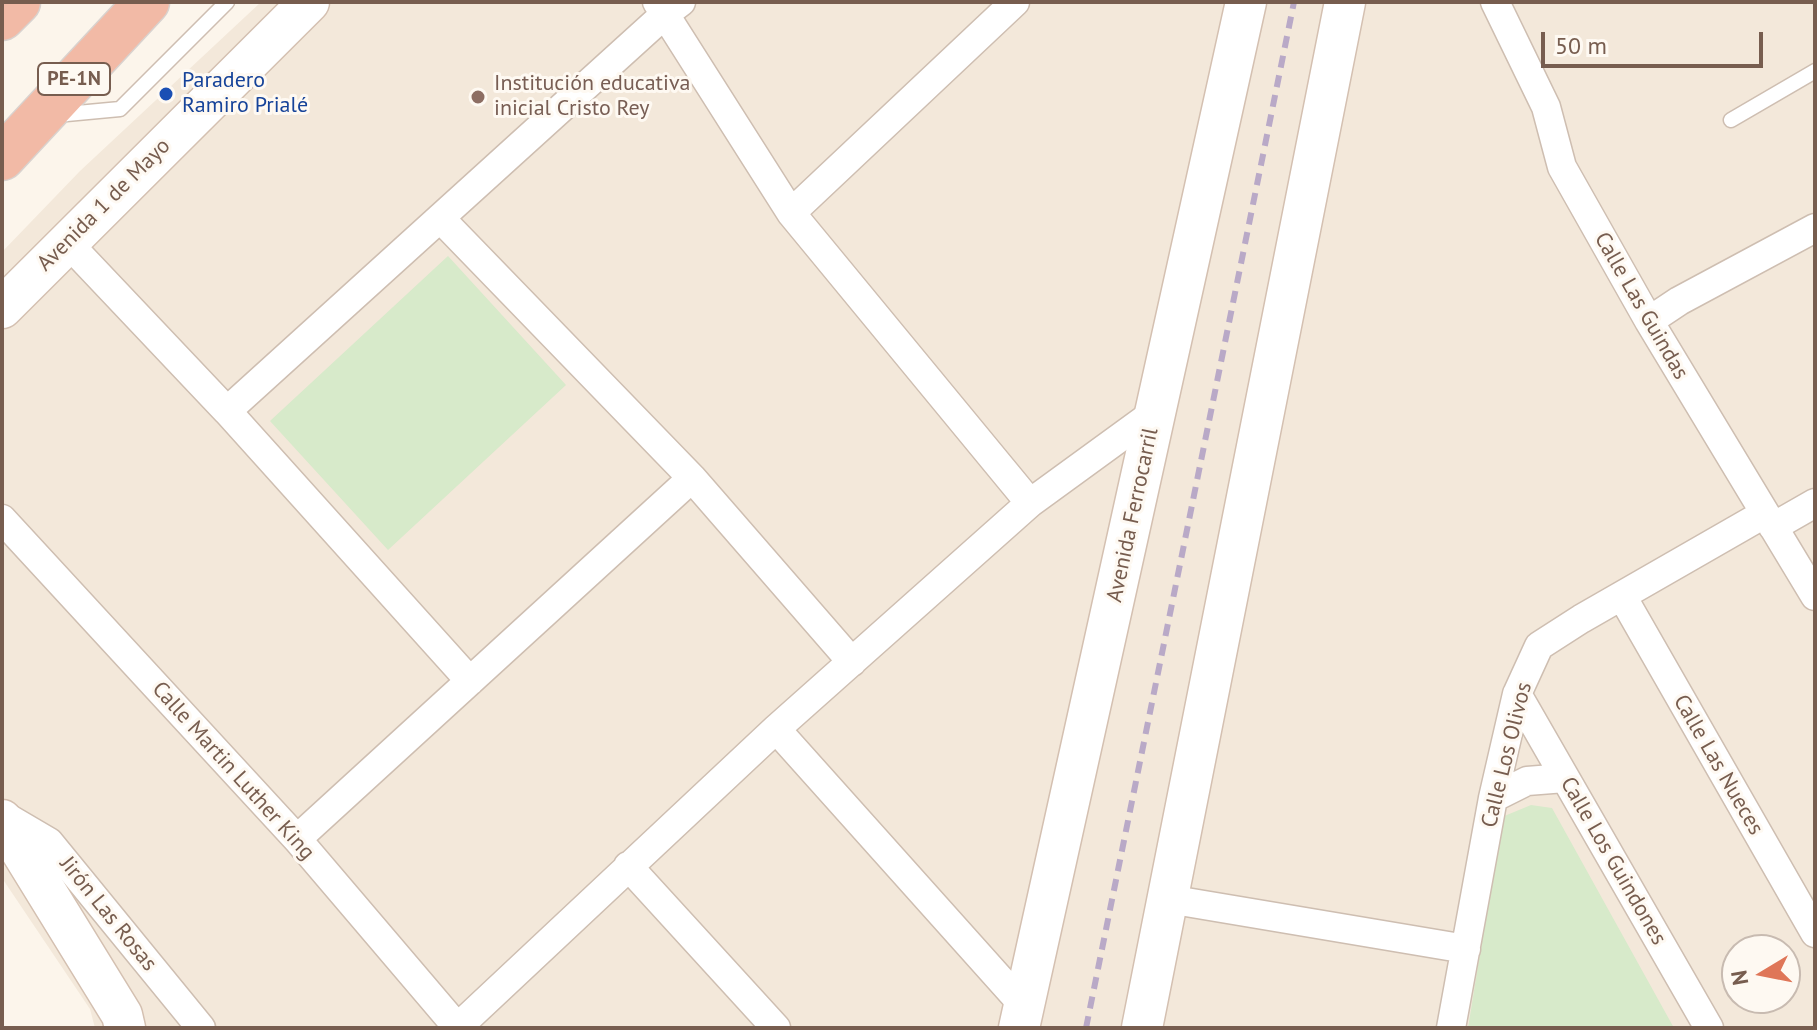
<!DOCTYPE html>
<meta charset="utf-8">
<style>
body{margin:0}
#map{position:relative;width:1817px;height:1030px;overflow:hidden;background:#fcf5eb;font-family:"PT Sans",sans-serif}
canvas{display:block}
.frame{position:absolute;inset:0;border:4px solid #775d4f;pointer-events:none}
.north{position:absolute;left:1721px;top:934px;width:80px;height:80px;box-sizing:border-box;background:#fef9f2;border:2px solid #c8bbb1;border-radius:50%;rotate:260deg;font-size:22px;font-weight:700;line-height:32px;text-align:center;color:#775d4f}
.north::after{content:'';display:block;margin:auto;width:28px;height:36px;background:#df7658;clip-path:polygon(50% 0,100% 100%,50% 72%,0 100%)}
.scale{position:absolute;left:1541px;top:32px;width:222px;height:36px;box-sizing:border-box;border:4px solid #775d4f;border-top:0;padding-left:10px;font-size:24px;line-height:28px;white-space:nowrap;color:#775d4f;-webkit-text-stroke:6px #fef9f2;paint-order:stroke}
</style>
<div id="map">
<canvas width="1817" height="1030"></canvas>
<div class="frame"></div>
<div class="north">N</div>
<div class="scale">50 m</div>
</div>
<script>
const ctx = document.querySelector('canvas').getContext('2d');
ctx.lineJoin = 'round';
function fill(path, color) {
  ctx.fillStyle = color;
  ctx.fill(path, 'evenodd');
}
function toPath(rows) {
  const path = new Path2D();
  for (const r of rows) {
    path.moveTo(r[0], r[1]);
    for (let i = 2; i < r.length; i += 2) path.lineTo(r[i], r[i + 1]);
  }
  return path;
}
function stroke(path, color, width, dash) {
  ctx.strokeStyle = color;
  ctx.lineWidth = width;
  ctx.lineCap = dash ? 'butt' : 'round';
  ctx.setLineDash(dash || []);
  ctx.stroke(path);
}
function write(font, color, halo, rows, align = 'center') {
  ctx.font = font + ' "PT Sans",sans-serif';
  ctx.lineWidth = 6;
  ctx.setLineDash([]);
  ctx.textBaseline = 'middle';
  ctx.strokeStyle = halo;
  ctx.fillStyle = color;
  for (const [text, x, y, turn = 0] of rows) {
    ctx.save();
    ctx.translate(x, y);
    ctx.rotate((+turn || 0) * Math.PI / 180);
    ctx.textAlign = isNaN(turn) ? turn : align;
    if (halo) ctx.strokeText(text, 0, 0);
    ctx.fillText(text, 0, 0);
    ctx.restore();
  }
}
const residential = toPath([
 [261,2,1815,2,1815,1028,95,1028,90,1009,2,878,2,252,80,171],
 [1737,950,1785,950,1785,998,1737,998]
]);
const green = toPath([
 [448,256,566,385,388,550,270,421],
 [1531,805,1552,808,1674,1028,1468,1028,1502,817]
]);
const service = toPath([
 [56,115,120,109,227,2],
 [1731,120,1815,71]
]);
const minor = toPath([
 [657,2,791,213,1030,503],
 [1495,2,1546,107,1562,167,1649,321,1815,596],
 [791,213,1015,2],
 [440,218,692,478,852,662],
 [66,241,227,411,470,681],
 [1649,321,1679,301,1815,228],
 [227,411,664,15,681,2],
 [2,519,297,839,458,1028],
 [1773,527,1815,503],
 [1622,596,1815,933],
 [1517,694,1709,1028],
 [776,729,1024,1006],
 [1493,798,1527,781,1565,778],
 [3,815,49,842,201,1028],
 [297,839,692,478],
 [628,866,776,1028],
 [1168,899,1466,949],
 [457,1028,776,729,1030,503,1155,412],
 [1451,1028,1493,798,1517,694,1539,646,1581,619,1764,514]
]);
const secondary = toPath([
 [2,308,309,2],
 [2,820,122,1015,125,1028],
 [1019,1028,1246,2],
 [1142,1028,1345,2]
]);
const motorway = toPath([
 [2,18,18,2],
 [2,158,147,2]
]);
const rail = toPath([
 [1086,1028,1294,2]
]);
const markers = [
 [166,94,8,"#1a4fb4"],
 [478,97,8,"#8d6e63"]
];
const shields = [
 [74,79,72]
];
const shieldNames = [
 ["PE-1N",74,79]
];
const transitNames = [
 ["Paradero",182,81],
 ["Ramiro Prialé",182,106]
];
const educationNames = [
 ["Institución educativa",494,84],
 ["inicial Cristo Rey",494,109]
];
const streetNames = [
 ["Avenida 1 de Mayo",104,205,-45],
 ["Calle Las Guindas",1641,306,60],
 ["Avenida Ferrocarril",1133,515,-78],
 ["Calle Los Olivos",1507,755,-76],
 ["Calle Las Nueces",1718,765,60],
 ["Calle Martin Luther King",233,771,48],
 ["Calle Los Guindones",1613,861,60],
 ["Jirón Las Rosas",108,914,51]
];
fill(residential, '#f3e8da');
fill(green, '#d7eaca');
stroke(service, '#cebeb1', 17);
stroke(minor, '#cebeb1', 31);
stroke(secondary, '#d4c0b1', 43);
stroke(motorway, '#d9d2ce', 47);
stroke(service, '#fff', 14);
stroke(minor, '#fff', 28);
stroke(secondary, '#fff', 40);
stroke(motorway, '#f2baa6', 44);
stroke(rail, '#b9a9c7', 6, [12, 8]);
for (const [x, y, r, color] of markers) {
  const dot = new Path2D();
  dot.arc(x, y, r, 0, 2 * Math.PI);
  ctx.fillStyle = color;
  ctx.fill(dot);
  stroke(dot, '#fef9f2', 3);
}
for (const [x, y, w] of shields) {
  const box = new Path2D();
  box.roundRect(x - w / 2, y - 16, w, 32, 6);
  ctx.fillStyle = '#fef9f2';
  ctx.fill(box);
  stroke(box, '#775d4f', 2);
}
write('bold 20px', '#775d4f', null, shieldNames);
write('22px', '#164399', '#fef9f2', transitNames, 'left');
write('22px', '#785e54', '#fef9f2', educationNames, 'left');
write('22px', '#775d4f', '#fef9f2', streetNames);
</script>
